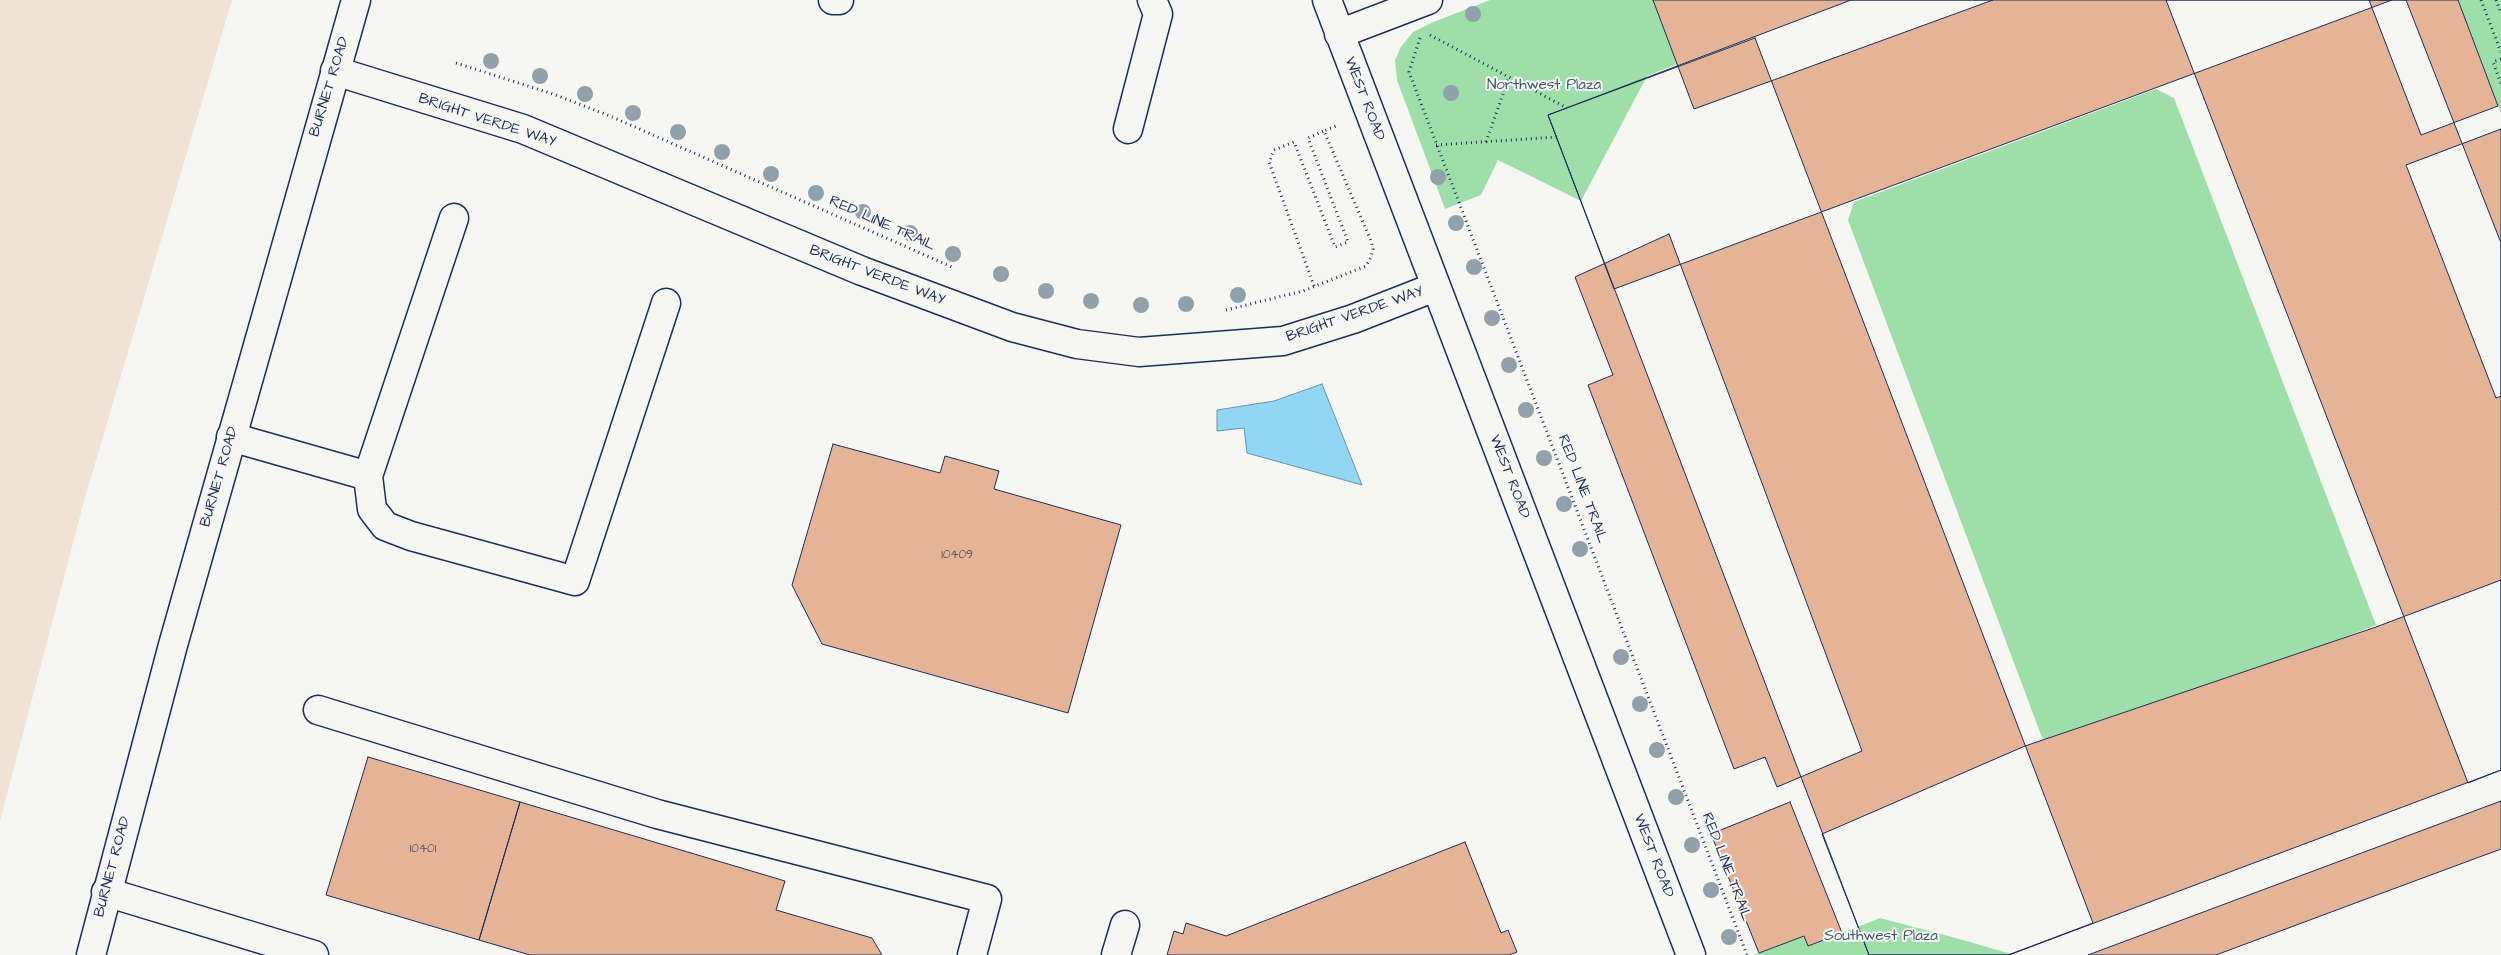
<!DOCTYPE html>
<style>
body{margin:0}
canvas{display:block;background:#f6f6f2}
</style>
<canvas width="2501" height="955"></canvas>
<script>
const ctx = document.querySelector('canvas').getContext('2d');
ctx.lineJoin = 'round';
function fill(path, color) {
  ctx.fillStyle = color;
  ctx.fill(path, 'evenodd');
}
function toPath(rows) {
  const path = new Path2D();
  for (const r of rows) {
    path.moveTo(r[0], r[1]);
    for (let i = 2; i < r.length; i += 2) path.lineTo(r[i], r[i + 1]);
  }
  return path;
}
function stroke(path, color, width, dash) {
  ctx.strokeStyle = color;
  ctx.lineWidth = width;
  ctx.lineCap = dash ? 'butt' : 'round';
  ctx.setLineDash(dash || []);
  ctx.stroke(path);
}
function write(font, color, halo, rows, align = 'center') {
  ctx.font = font + ' "Architects Daughter",sans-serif';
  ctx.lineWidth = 4;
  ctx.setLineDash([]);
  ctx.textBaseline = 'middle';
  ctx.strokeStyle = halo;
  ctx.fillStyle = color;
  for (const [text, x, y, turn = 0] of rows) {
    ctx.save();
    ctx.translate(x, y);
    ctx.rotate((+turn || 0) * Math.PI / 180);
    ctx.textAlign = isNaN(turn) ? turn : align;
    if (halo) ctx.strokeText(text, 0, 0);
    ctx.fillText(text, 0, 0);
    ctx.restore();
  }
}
const built = toPath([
 [0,0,232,0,84,501,0,821]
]);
const green = toPath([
 [1490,0,1653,0,1677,64,1647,76,1581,201,1498,160,1481,195,1445,209,1397,80,1395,60,1401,47,1413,32,1431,23],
 [2458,0,2501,0,2501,112,2498,106],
 [2156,89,2174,98,2376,625,2047,751,1848,220,1854,202],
 [1880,918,1952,937,2015,955,1754,955,1804,936,1809,946]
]);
const water = toPath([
 [1322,384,1362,485,1247,453,1244,428,1217,431,1217,410,1274,401,1322,384]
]);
const building = toPath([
 [1653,0,1993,0,1694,109,1653,0],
 [1851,0,2392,0,1614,289,1548,115,1851,0],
 [2166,0,2406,0,2501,243,2501,770,2468,783,2166,0],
 [2369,0,2458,0,2498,106,2421,135,2369,0],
 [1755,38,2093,923,2008,955,1869,955,1548,115,1755,38],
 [2501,129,2501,396,2496,398,2406,165,2501,129],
 [1669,234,1862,751,1777,787,1765,757,1734,769,1588,385,1613,375,1575,277,1669,234],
 [833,444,940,473,945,456,999,471,994,489,1121,525,1068,713,822,644,792,585,833,444],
 [2501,580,2501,770,2009,955,1869,955,1822,834,2025,746,2376,627,2501,580],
 [368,757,520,802,479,940,326,895,368,757],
 [2501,801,2501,849,2358,902,2216,955,2088,955,2501,801],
 [520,802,785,881,776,910,872,938,882,955,530,955,479,940,520,802],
 [1790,802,1842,933,1808,946,1804,936,1759,953,1711,834,1790,802],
 [1465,842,1501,933,1508,930,1517,952,1509,955,1167,955,1174,931,1183,934,1186,923,1226,936,1465,842]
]);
const path = toPath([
 [2481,0,2501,52],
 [2496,0,2501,13],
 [1430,35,1567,108],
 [1420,38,1409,72,1747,955],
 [2501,59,2493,62,2501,84],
 [456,63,553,94,610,116,952,267],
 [1486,142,1509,77],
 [1436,145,1557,137],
 [1314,286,1269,162,1274,150,1294,142,1335,247,1348,242,1308,138,1324,131],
 [1226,310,1303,291,1366,266,1371,257,1373,249,1371,241,1324,131,1336,126]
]);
const minor = toPath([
 [833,0,839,0],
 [1327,0,1691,955],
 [1339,34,1428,0],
 [335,71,523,129,862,271,1012,327,1077,344,1139,352,1283,341,1353,319,1435,287],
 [1128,129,1158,14,1152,0],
 [231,437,368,476,372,509,385,526,411,536,575,581,666,303],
 [368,476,454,218],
 [318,710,657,814,987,899,972,955],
 [106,892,314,955],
 [1116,955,1125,925]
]);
const major = toPath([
 [91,955,173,645,356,0]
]);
const trees = [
 [1473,14],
 [491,61],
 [540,76],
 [1451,93],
 [585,94],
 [633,113],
 [678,132],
 [722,152],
 [771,174],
 [1438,177],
 [816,193],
 [863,212],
 [1456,223],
 [910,233],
 [953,254],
 [1474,267],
 [1001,274],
 [1046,291],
 [1238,295],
 [1091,301],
 [1186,304],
 [1141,305],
 [1492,318],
 [1509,365],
 [1526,410],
 [1544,458],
 [1564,504],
 [1580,549],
 [1621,657],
 [1640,704],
 [1657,750],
 [1676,797],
 [1692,845],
 [1711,890],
 [1729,937]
];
const numberNames = [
 ["10409",957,555],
 ["10401",423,849]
];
const parkNames = [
 ["Northwest Plaza",1544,86],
 ["Southwest Plaza",1881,937]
];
const streetNames = [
 ["BURNET ROAD",330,87,-73],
 ["WEST ROAD",1364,99,69],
 ["BRIGHT VERDE WAY",487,121,18],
 ["RED LINE TRAIL",882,224,24],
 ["BRIGHT VERDE WAY",877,276,21],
 ["BRIGHT VERDE WAY",1355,315,-19],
 ["BURNET ROAD",220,477,-74],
 ["WEST ROAD",1509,477,69],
 ["RED LINE TRAIL",1582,489,69],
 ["WEST ROAD",1653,856,69],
 ["BURNET ROAD",113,867,-75],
 ["RED LINE TRAIL",1726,867,69]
];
fill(built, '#f1e2d6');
fill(green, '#9edfa9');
fill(water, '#91d7f3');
stroke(water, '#6294b7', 1);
fill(building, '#e5b496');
stroke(building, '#1b2f5e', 1);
stroke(minor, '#1b2f5e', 31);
stroke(major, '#1b2f5e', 31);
stroke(path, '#1b2f5e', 3, [1, 4]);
stroke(minor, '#f6f6f2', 28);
stroke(major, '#f6f6f2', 28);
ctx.fillStyle = '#90a1ab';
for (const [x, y] of trees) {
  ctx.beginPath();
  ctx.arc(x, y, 8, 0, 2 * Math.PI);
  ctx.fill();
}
write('12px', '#4e506c', null, numberNames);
write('15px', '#3c5b71', '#f6f6f2', parkNames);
write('15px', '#1b2f5e', '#f6f6f2', streetNames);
</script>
